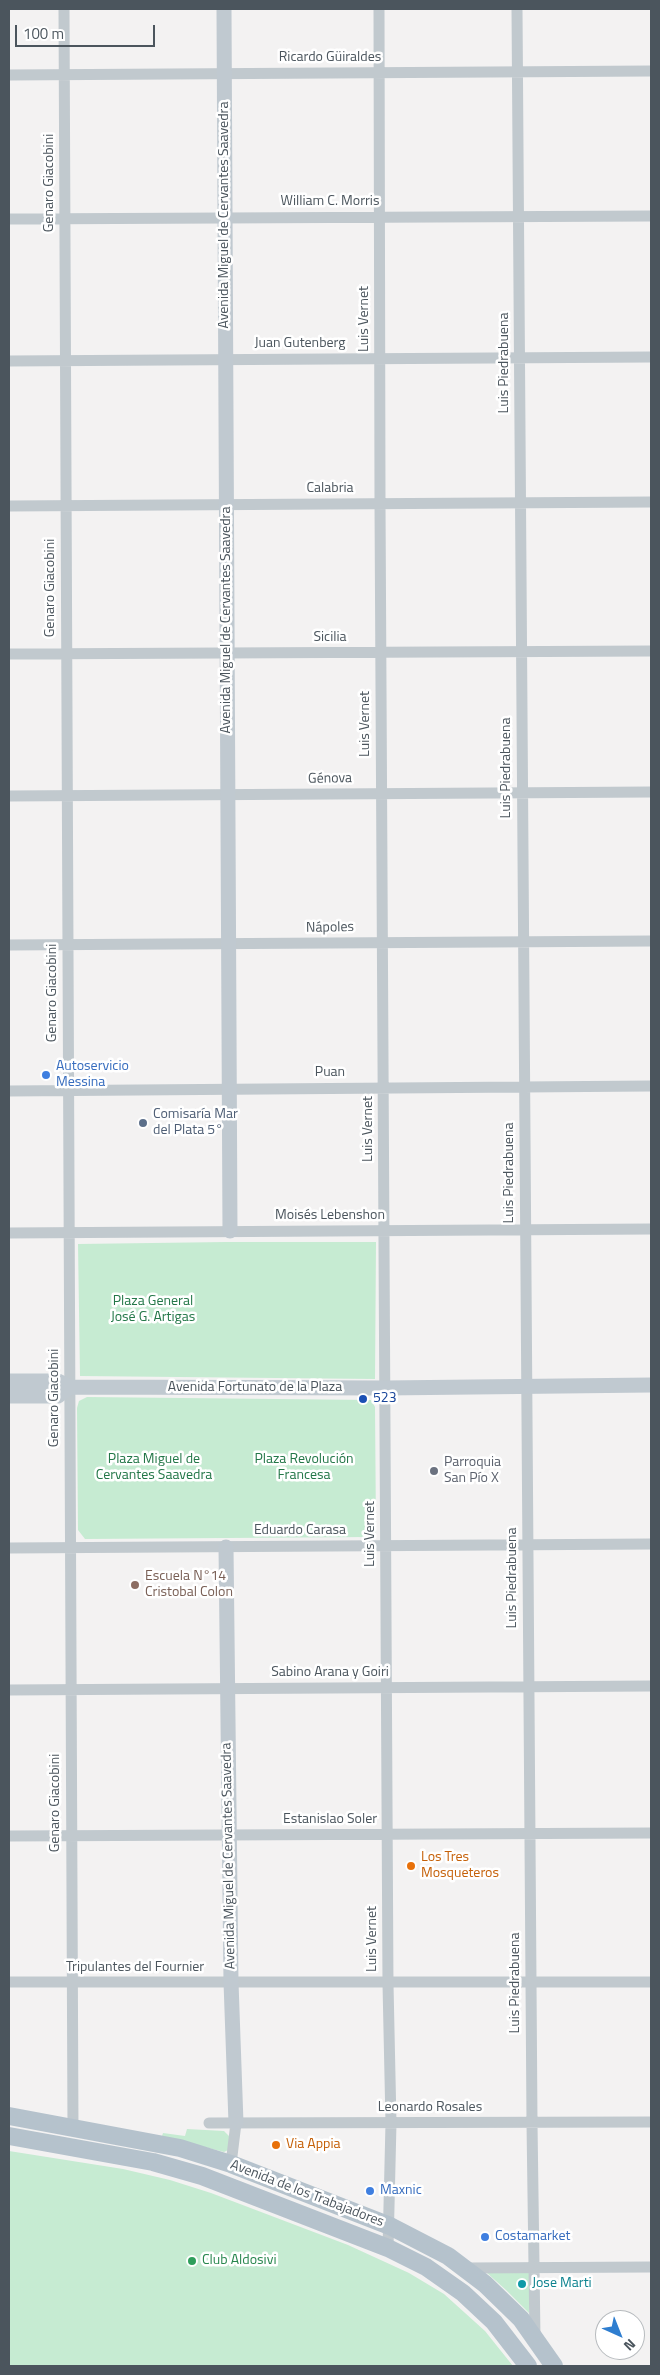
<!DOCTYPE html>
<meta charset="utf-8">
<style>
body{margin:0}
#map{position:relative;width:660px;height:2375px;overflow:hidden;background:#f3f2f2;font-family:"Titillium Web",sans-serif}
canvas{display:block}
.frame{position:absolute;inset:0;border:10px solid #4b555d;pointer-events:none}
.north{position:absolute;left:595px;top:2310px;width:50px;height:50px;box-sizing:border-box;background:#fff;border:1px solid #b7bbbe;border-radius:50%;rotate:136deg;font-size:14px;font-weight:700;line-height:20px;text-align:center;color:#4b555d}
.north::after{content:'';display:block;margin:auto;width:18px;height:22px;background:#2f7ed0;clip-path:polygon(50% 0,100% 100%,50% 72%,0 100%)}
.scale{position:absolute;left:15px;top:25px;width:140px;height:22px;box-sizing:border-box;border:2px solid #4b555d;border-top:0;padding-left:6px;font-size:15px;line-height:18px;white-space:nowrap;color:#4b555d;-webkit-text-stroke:4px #fff;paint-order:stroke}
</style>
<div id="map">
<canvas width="660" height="2375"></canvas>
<div class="frame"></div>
<div class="north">N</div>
<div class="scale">100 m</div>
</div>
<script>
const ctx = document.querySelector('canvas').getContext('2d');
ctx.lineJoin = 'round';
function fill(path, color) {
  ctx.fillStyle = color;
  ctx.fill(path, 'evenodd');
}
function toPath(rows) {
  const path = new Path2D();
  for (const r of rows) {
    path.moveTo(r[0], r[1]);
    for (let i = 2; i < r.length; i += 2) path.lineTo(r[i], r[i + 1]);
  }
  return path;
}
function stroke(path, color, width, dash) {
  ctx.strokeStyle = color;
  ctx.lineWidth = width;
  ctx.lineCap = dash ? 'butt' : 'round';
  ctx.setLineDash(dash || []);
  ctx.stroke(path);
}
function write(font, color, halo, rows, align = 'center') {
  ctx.font = font + ' "Titillium Web",sans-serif';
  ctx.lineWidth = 5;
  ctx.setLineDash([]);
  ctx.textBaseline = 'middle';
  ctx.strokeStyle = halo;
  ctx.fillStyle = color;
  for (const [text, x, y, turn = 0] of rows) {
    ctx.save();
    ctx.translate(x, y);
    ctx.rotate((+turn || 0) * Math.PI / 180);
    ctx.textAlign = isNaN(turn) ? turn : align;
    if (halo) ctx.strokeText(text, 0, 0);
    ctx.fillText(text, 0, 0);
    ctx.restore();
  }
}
const green = toPath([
 [226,1242,376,1242,375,1379,80,1376,78,1244],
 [87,1397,371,1400,375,1407,376,1532,369,1537,85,1539,78,1530,77,1408,79,1401],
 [187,2129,224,2131,230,2137,228,2150,224,2152,162,2136,163,2133,185,2136],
 [9,2151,123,2169,170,2180,211,2193,348,2245,409,2273,444,2294,485,2331,513,2366,9,2366],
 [486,2272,531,2272,529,2313,506,2290]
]);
const street = toPath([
 [64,9,73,2127],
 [379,9,380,504,388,1984,391,2123,388,2248],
 [517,9,532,2123,535,2338],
 [9,75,651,71],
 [9,219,651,216],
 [9,361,651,357],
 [9,506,651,502],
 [9,654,651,651],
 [9,796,651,792],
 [9,945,651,941],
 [9,1091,651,1086],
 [9,1233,651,1229],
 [9,1548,651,1544],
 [9,1690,651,1686],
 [9,1836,651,1833],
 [9,1982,651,1982],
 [209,2123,651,2122],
 [231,2164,236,2123],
 [467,2268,651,2267]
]);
const secondary = toPath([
 [224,9,230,1231],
 [9,1381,58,1381,70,1387,385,1388,651,1385],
 [9,1396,58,1396,70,1387],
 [226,1547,231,1982,236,2123]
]);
const primary = toPath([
 [9,2116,180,2148,231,2164,390,2226,448,2256,485,2284,521,2319,554,2366],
 [9,2136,153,2162,202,2176,388,2248,426,2267,463,2293,494,2322,528,2366]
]);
const markers = [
 [46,1075,5,"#3f7fe0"],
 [143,1123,5,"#5c6f8a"],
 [363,1399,5,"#1a4fb4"],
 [434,1471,5,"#6b7280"],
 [135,1585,5,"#8d6e63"],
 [411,1866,5,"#e8710a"],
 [276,2145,5,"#e8710a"],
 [370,2191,5,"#3f7fe0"],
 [485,2237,5,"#3f7fe0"],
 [192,2261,5,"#2e9e5b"],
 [522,2284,5,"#0f9aa8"]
];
const streetNames = [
 ["Ricardo Güiraldes",330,58],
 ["Genaro Giacobini",50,183,-90],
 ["William C. Morris",330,202],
 ["Avenida Miguel de Cervantes Saavedra",225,215,-90],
 ["Luis Vernet",365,319,-90],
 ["Juan Gutenberg",300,344],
 ["Luis Piedrabuena",505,363,-90],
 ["Calabria",330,489],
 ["Genaro Giacobini",51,588,-90],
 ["Avenida Miguel de Cervantes Saavedra",227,620,-90],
 ["Sicilia",330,638],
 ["Luis Vernet",366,724,-90],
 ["Luis Piedrabuena",507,768,-90],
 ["Génova",330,779,-1],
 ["Nápoles",330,928,-1],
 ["Genaro Giacobini",53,993,-90],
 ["Puan",330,1073],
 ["Luis Vernet",369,1129,-90],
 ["Luis Piedrabuena",510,1173,-90],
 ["Moisés Lebenshon",330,1216],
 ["Avenida Fortunato de la Plaza",255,1388],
 ["Genaro Giacobini",55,1398,-90],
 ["Eduardo Carasa",300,1531],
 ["Luis Vernet",371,1534,-90],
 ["Luis Piedrabuena",513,1578,-90],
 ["Sabino Arana y Goiri",330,1673],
 ["Genaro Giacobini",56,1803,-90],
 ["Estanislao Soler",330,1820],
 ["Avenida Miguel de Cervantes Saavedra",229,1856,-91],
 ["Luis Vernet",373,1939,-90],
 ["Tripulantes del Fournier",135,1968],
 ["Luis Piedrabuena",516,1983,-90],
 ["Leonardo Rosales",430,2108],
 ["Avenida de los Trabajadores",307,2194,21]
];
const shopNames = [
 ["Autoservicio",56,1067],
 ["Messina",56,1083],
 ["Maxnic",380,2191],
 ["Costamarket",495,2237]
];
const serviceNames = [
 ["Comisaría Mar",153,1115],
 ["del Plata 5°",153,1131]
];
const parkNames = [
 ["Plaza General",153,1302],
 ["José G. Artigas",153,1318],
 ["Plaza Miguel de",154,1460],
 ["Cervantes Saavedra",154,1476],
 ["Plaza Revolución",304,1460],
 ["Francesa",304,1476]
];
const transitNames = [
 ["523",373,1399]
];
const worshipNames = [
 ["Parroquia",444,1463],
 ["San Pío X",444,1479]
];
const educationNames = [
 ["Escuela N°14",145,1577],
 ["Cristobal Colon",145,1593]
];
const foodNames = [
 ["Los Tres",421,1858],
 ["Mosqueteros",421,1874],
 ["Via Appia",286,2145]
];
const leisureNames = [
 ["Club Aldosivi",202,2261]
];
const cultureNames = [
 ["Jose Marti",532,2284]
];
fill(green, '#c6ebd2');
stroke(street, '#c1c9ce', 11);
stroke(secondary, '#c0c9d0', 15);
stroke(primary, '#b5c2cc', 18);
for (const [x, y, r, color] of markers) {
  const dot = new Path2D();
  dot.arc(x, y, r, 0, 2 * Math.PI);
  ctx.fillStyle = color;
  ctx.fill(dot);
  stroke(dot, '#fff', 2);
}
write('14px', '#4b555d', '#fff', streetNames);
write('14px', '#366cbe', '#fff', shopNames, 'left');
write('14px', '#4e5e75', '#fff', serviceNames, 'left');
write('14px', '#237748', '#fff', parkNames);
write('14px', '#164399', '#fff', transitNames, 'left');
write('14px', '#5b616d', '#fff', worshipNames, 'left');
write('14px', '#785e54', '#fff', educationNames, 'left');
write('14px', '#c56008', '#fff', foodNames, 'left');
write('14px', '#27864d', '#fff', leisureNames, 'left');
write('14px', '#0d838f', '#fff', cultureNames, 'left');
</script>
